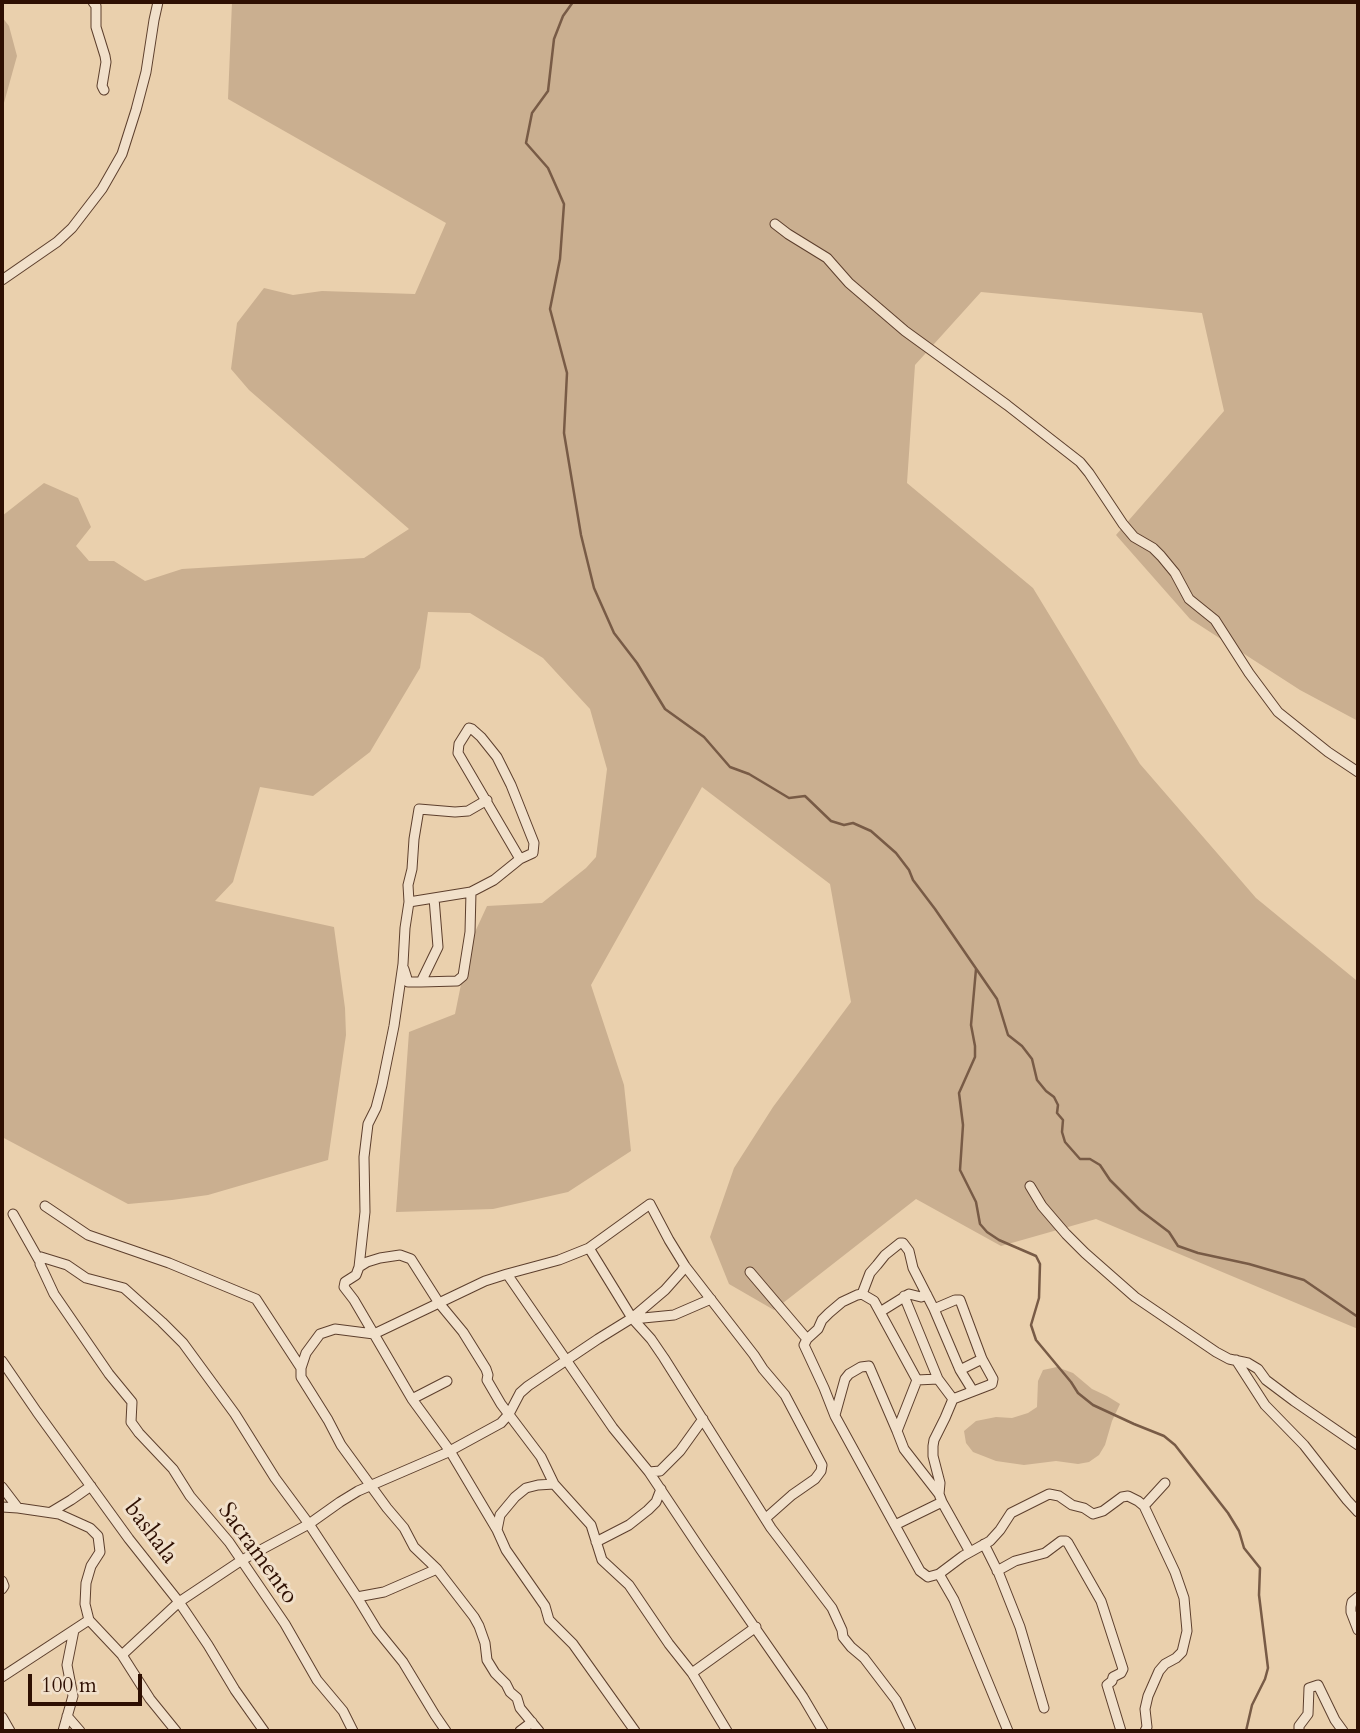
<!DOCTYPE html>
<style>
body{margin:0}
#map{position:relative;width:1360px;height:1733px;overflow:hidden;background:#ead0ad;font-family:Cardo,serif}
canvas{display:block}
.frame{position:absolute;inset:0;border:4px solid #2e0f02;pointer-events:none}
.scale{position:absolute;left:28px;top:1674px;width:114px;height:32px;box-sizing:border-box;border:4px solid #2e0f02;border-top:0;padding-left:9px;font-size:21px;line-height:24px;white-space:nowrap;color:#2e0f02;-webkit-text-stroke:5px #f1e0ca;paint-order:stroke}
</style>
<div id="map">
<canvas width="1360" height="1733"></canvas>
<div class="frame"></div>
<div class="scale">100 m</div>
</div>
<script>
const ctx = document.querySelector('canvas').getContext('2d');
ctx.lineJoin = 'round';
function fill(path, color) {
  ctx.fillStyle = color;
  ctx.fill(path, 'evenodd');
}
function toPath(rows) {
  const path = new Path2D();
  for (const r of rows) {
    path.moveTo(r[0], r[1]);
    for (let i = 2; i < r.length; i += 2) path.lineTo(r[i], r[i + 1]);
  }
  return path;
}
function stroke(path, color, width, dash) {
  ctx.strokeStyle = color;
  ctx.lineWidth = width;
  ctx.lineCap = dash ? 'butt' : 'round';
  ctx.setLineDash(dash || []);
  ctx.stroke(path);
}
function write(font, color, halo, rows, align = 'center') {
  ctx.font = font + ' Cardo,serif';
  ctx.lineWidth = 6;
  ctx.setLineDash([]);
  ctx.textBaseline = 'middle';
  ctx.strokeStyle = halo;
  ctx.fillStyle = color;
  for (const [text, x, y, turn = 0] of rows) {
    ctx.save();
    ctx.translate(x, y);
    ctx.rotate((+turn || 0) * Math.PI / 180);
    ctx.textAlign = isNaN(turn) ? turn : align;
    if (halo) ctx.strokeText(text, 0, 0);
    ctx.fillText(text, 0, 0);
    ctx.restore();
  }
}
const green = toPath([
 [232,2,1358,2,1358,721,1300,690,1190,619,1116,535,1224,411,1202,313,981,292,915,365,907,483,1033,588,1140,764,1256,898,1356,980,1358,979,1358,1329,1096,1219,1001,1246,916,1199,774,1310,729,1284,710,1237,734,1168,773,1107,851,1002,830,884,702,787,591,985,624,1085,631,1151,568,1192,493,1209,396,1212,409,1032,455,1014,469,945,487,906,542,903,586,868,596,857,607,769,590,709,543,658,470,613,428,612,420,668,370,752,313,796,260,787,233,882,215,901,334,927,345,1008,346,1035,328,1160,208,1195,172,1200,128,1204,2,1137,2,516,44,483,78,498,91,527,76,546,89,561,114,561,145,581,182,569,364,558,409,529,249,390,231,369,237,323,264,288,293,295,322,291,415,294,446,223,228,99],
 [2,17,9,26,17,56,2,110],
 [1057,1367,1073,1373,1092,1389,1107,1396,1120,1404,1112,1421,1105,1445,1099,1455,1089,1462,1078,1464,1056,1461,1024,1465,996,1461,973,1452,966,1443,964,1431,976,1421,996,1417,1012,1418,1028,1413,1037,1407,1038,1381,1043,1370]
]);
const stream = toPath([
 [573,2,563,16,554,39,548,91,532,113,526,143,548,168,564,204,560,259,550,309,567,373,564,433,581,535,594,588,614,633,637,663,665,709,704,737,730,767,749,774,789,798,805,796,831,821,844,825,853,823,871,831,896,853,909,870,913,880,935,909,997,999,1008,1035,1022,1046,1032,1059,1037,1080,1046,1091,1054,1097,1058,1105,1057,1113,1063,1120,1062,1132,1065,1142,1080,1159,1090,1159,1100,1165,1110,1180,1140,1210,1169,1232,1178,1246,1198,1253,1249,1264,1304,1280,1358,1317],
 [976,969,971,1025,975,1046,975,1057,959,1093,963,1125,960,1170,976,1202,980,1224,987,1232,999,1240,1036,1256,1040,1264,1039,1298,1031,1325,1036,1340,1071,1382,1078,1393,1093,1405,1134,1424,1164,1436,1175,1445,1228,1513,1239,1531,1244,1548,1260,1568,1259,1595,1268,1668,1265,1679,1252,1705,1246,1731]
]);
const minor = toPath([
 [93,2,96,6,96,27,105,56,106,62,102,86,104,90],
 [775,224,788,234,827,258,849,283,905,331,1007,405,1080,462,1089,473,1123,524,1134,537,1153,548,1161,556,1175,573,1189,599,1215,620,1249,673,1278,712,1328,752,1358,772],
 [2,280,57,242,72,228,102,189,122,154,136,110,146,72,154,20,158,2],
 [487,800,468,811,455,812,419,809,414,839,412,869,408,885,409,902,405,928,403,964,394,1026,382,1085,376,1108,368,1124,364,1157,365,1212,359,1267,367,1262,380,1258,400,1255,411,1259,439,1303,463,1332,486,1369,488,1375,487,1380,501,1404,541,1457,554,1484,591,1525,602,1560,629,1585,669,1644,692,1673,727,1731],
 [409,902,471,892,494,880,520,859,533,853,534,843,511,785,497,757,481,737,472,729,469,728,459,744,458,753,520,859],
 [404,969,408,982,421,982,438,947,434,898],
 [421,982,457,981,463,976,470,932,471,892],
 [1030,1186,1042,1206,1066,1234,1085,1253,1135,1297,1216,1352,1229,1359,1248,1363,1258,1369,1266,1380,1294,1401,1358,1445],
 [45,1206,88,1235,169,1263,256,1299,301,1368,301,1377,328,1420,341,1445,387,1508,404,1528,414,1547,437,1569,474,1617,479,1626,485,1643,487,1660,495,1673,506,1684,510,1692,517,1698,520,1708,539,1731],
 [13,1214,39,1260],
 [589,1248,632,1318,651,1339,664,1358,771,1528,832,1608,842,1630,843,1637,851,1647,864,1658,896,1700,911,1731],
 [359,1267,356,1275,345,1282,344,1287,354,1300,412,1399,450,1451,497,1530,506,1550,545,1606,549,1620,573,1644,635,1731],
 [750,1272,807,1339],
 [507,1274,613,1428,649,1472,701,1550,803,1697,823,1731],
 [862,1294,874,1301,917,1380],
 [904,1296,938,1379,953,1399],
 [934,1309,955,1300,960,1300,982,1359,993,1379,992,1384,953,1399],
 [880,1312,909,1294,921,1297,927,1295],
 [633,1319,674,1315,711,1299],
 [1236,1360,1265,1405,1304,1445,1347,1500,1358,1512],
 [2,1361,37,1412,129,1539,179,1602,208,1645,235,1690,264,1731],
 [301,1368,306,1353,320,1334,335,1329,374,1334,485,1281,507,1274,559,1260,589,1248,650,1204,669,1240,685,1266,754,1355,763,1369,785,1395,822,1465,821,1471,815,1479,792,1495,766,1518],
 [960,1370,982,1359],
 [917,1380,938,1379],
 [973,1391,960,1370,934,1309,913,1268,909,1251,903,1243,900,1243,885,1255,877,1265,870,1273,862,1294,857,1295,842,1302,829,1313,822,1320,818,1329,807,1339,804,1345,824,1388,835,1416,920,1571,928,1577,939,1574,954,1600,1008,1731],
 [412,1399,447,1381],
 [835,1415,845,1379,849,1374,861,1367,869,1366,897,1431,904,1449,939,1494,942,1502],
 [897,1431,917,1380],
 [649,1472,660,1471,680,1451,703,1419],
 [2,1487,18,1508],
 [939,1494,940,1483,933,1456,933,1446,934,1440,945,1418,953,1399],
 [1144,1506,1165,1483],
 [2,1507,18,1508,59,1514,90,1528,98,1536,100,1552,91,1566,86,1583,85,1604,89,1620],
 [51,1512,71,1500,91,1486],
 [895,1525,942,1502,970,1552],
 [497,1530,500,1515,515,1497,526,1488,538,1485,554,1484],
 [596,1542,629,1525,648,1510,656,1502,661,1489],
 [984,1544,999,1574,1020,1627,1044,1708],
 [997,1571,1015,1561,1045,1553,1061,1541,1066,1541,1068,1543,1101,1601,1123,1669,1121,1673,1113,1677,1112,1681,1107,1685,1121,1731],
 [939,1574,963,1556,990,1541,1000,1530,1011,1513,1049,1494,1059,1496,1072,1505,1084,1508,1093,1514,1103,1511,1122,1497,1128,1496,1138,1501,1144,1506,1175,1572,1184,1598,1187,1631,1182,1652,1176,1658,1165,1664,1159,1671,1148,1696,1145,1709,1147,1727,1145,1731],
 [2,1581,4,1586,2,1589],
 [357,1597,384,1592,437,1569],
 [1358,1597,1352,1602,1351,1607,1351,1612,1358,1630],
 [122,1655,179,1602,242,1560,309,1524,340,1502,358,1491,446,1453,501,1423,509,1414,520,1393,528,1386,598,1339,632,1318,665,1290,681,1272,685,1266],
 [692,1673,756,1627],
 [2,1677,89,1620,122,1655,150,1699,176,1731],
 [67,1716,80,1731],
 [2,1717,10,1731],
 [63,1731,73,1696,67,1665,74,1630],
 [353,1731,343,1711,317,1680,285,1624,229,1542,190,1496,173,1469,139,1433,131,1422,132,1402,109,1374,54,1294,40,1264,41,1257,67,1265,86,1278,124,1288,162,1322,183,1343,235,1414,275,1478,309,1524,357,1597,377,1630,403,1662,435,1715,446,1731],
 [520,1731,532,1722],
 [1299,1731,1299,1726,1308,1714,1309,1688,1318,1685,1335,1720,1343,1731]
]);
const streetNames = [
 ["bashala",150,1533,53],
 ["Sacramento",257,1554,54]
];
fill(green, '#caaf90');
stroke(stream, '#785b46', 2.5);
stroke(minor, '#5d3f2d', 11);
stroke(minor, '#f1e0ca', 9);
write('24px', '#2e0f02', '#f1e0ca', streetNames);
</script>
